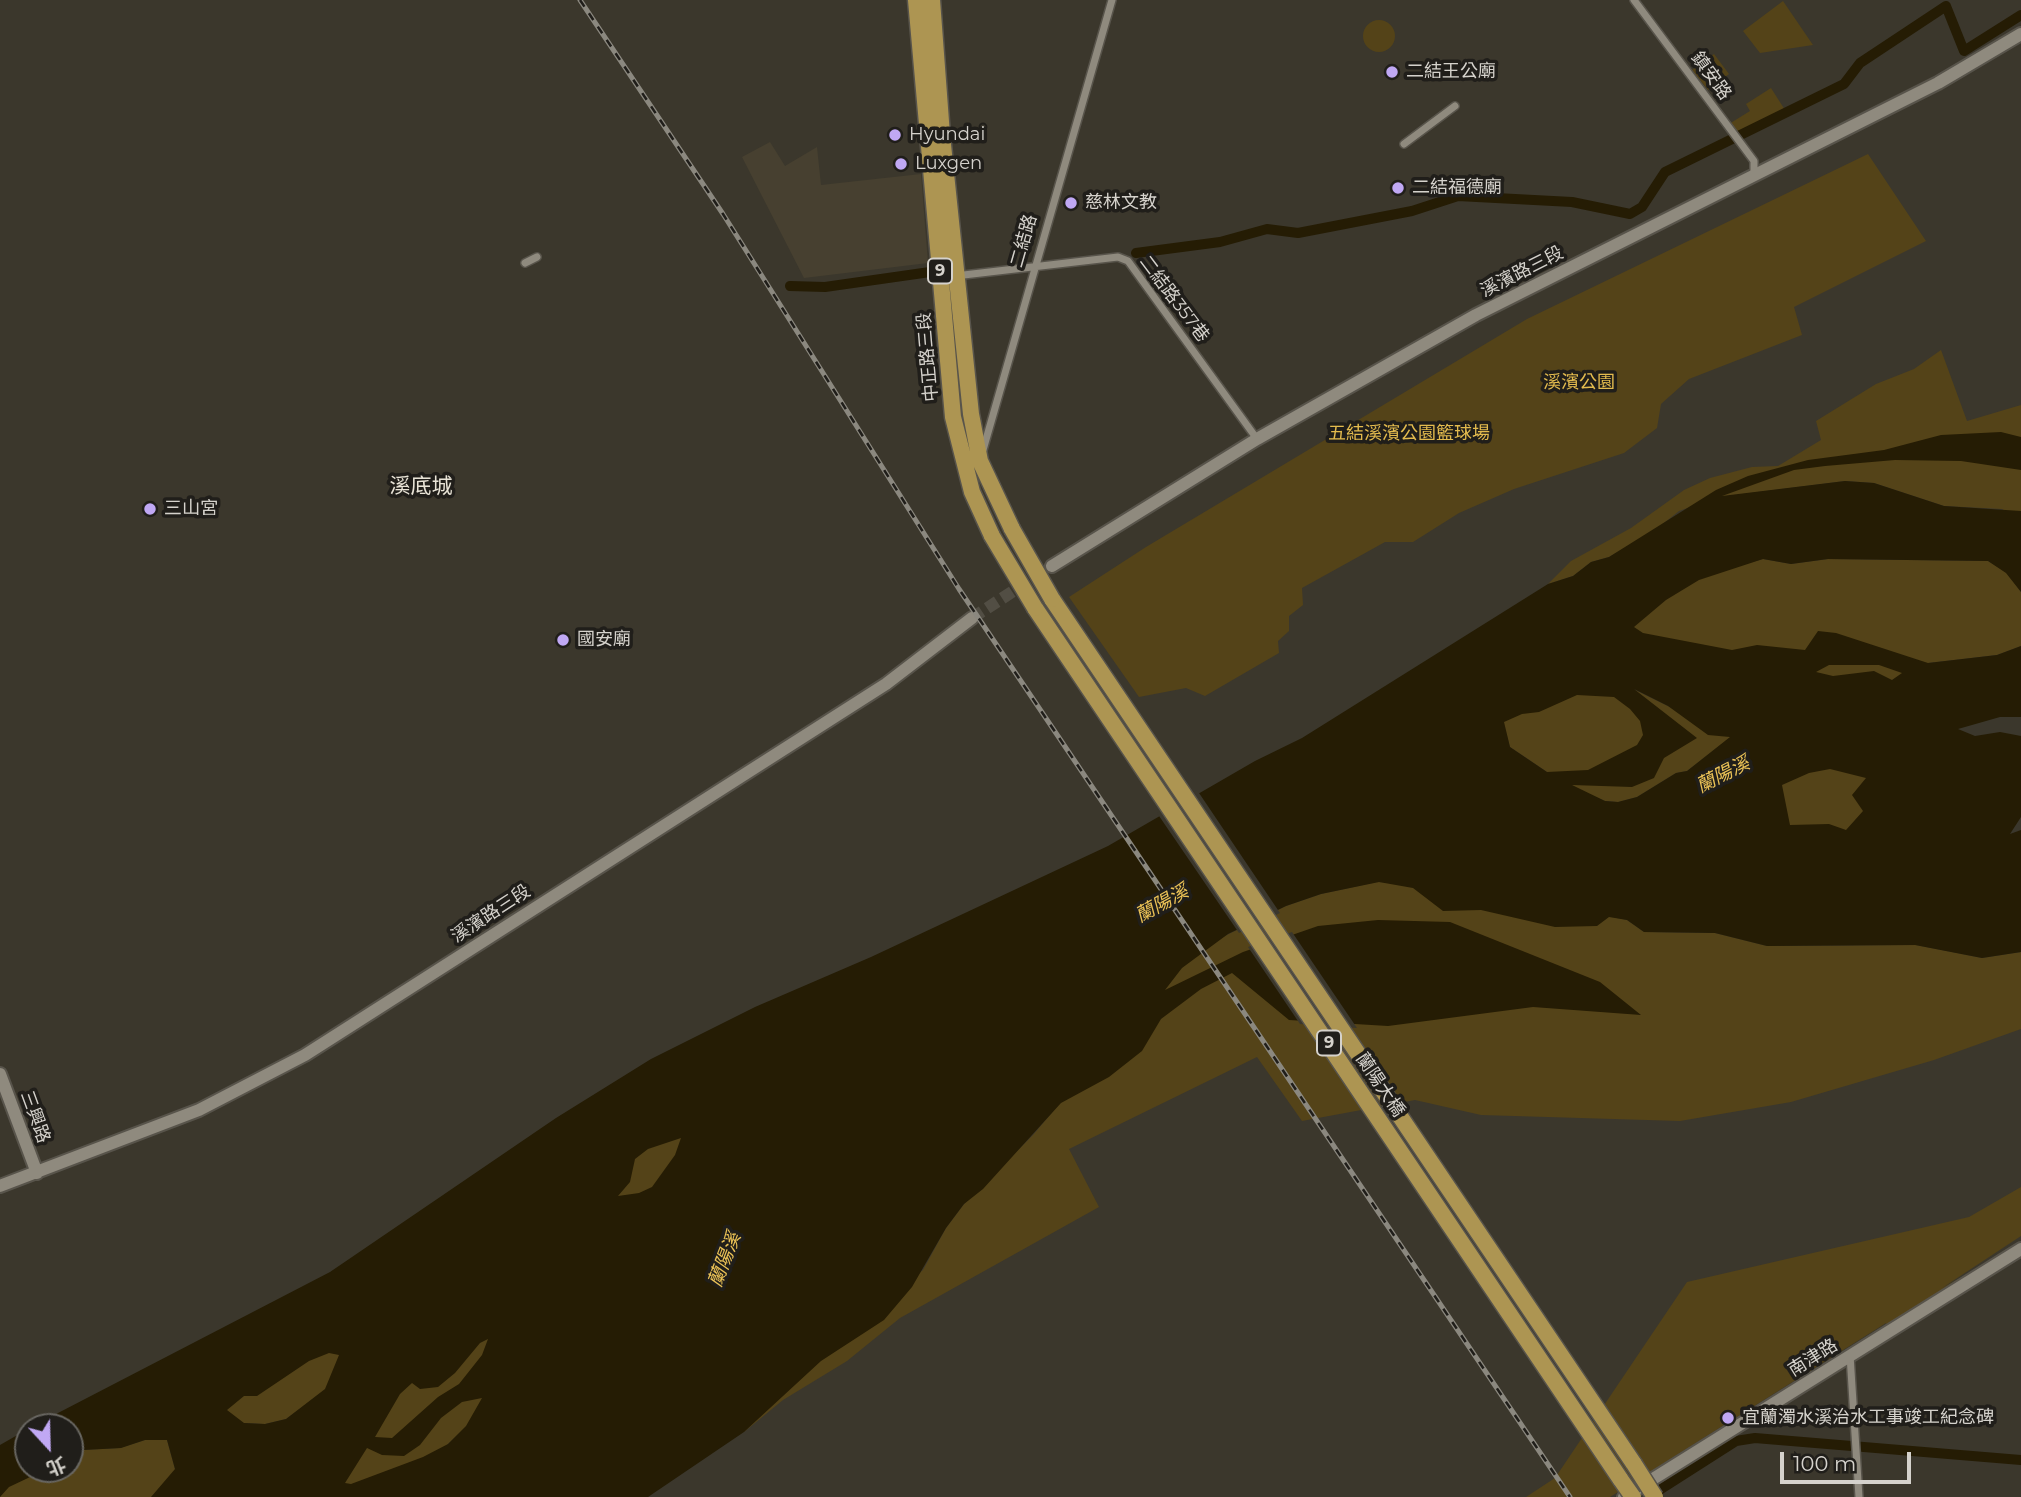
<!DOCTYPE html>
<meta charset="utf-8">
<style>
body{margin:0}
#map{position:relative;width:2021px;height:1497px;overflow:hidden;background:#3b372c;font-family:Montserrat,"Noto Sans TC",sans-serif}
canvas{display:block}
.north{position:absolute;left:14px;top:1413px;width:70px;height:70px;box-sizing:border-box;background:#201e1a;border:2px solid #686661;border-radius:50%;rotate:158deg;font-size:19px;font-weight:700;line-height:28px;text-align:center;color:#d5d2cc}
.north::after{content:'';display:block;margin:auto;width:24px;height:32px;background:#c0a8f4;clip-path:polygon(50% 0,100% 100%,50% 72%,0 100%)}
.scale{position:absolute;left:1780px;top:1452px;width:131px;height:32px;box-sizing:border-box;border:4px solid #d5d2cc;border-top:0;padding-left:9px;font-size:21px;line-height:24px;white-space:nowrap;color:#d5d2cc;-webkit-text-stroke:5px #201e1a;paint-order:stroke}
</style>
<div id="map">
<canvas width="2021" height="1497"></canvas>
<div class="north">北</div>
<div class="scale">100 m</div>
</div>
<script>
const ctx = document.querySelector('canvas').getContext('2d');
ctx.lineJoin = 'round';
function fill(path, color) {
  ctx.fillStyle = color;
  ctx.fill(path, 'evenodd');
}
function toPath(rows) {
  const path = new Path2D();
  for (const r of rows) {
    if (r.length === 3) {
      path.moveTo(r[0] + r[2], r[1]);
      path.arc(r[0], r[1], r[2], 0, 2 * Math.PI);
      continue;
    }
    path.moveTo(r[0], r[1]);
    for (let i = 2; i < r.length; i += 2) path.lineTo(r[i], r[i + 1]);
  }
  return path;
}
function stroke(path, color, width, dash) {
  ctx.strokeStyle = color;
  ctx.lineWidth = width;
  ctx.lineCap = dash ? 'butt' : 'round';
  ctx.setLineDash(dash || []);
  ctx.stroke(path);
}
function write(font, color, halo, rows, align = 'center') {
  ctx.font = font + ' Montserrat,"Noto Sans TC",sans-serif';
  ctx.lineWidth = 7;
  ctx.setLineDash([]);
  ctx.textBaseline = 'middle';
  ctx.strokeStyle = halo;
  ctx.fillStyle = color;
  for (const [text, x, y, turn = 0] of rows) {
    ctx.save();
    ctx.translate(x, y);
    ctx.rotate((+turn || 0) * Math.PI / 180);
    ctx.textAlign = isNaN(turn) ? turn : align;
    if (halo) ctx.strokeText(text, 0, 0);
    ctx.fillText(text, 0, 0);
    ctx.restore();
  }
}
const built = toPath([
 [770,142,785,166,817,147,821,185,921,174,928,263,804,278,742,157]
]);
const green = toPath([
 [1783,1,1813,45,1760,53,1743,31],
 [1379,36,16],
 [1714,54,1729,74,1708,90,1692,70],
 [1771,88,1785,110,1738,134,1729,124,1750,111,1746,104],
 [1868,154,1926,241,1794,307,1802,335,1689,379,1661,404,1657,428,1624,453,1514,489,1459,513,1413,542,1385,542,1302,588,1303,605,1289,616,1289,631,1278,641,1279,653,1205,696,1186,688,1139,697,1069,597,1146,547,1527,319],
 [1941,350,1967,421,2021,405,2021,521,2002,509,1944,506,1874,483,1845,481,1719,497,1679,511,1654,531,1609,557,1591,562,1573,576,1548,584,1571,561,1631,528,1684,490,1710,478,1752,467,1778,466,1821,440,1816,421,1876,384,1914,369],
 [1763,559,1791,564,1828,559,1988,561,2006,572,2021,592,2021,646,1997,655,1928,663,1892,680,1865,684,1572,660,1655,589],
 [1631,688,1731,737,1687,771,1676,773,1637,797,1618,802,1605,801,1580,790,1547,772,1510,747,1503,722,1510,706,1574,691],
 [1804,757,1884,768,1860,850,1689,818],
 [1377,882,1458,885,1627,920,1644,932,1715,933,1767,946,1916,945,1982,958,2021,952,2021,1029,1934,1060,1791,1102,1680,1121,1481,1115,1415,1100,1302,1121,1257,1057,1069,1149,1099,1207,900,1318,847,1361,783,1400,744,1432,770,1393,923,1270,946,1228,964,1204,1033,1135,1184,956,1286,906,1321,894],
 [759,1022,577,1322,392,1497,0,1497,0,1490,47,1469,70,1469,70,1457,83,1450,120,1448,145,1440,167,1440,175,1469,412,1367],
 [2021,1187,2021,1236,1942,1288,1971,1272,1973,1277,1888,1328,1886,1323,1610,1497,1526,1497,1555,1478,1687,1282,1969,1217],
 [356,1304,343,1377,286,1419,265,1424,244,1423,189,1409]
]);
const water = toPath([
 [2001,432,2021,437,2021,470,1961,461,1895,460,1825,466,1794,470,1722,496,1845,481,1874,483,1944,506,2021,511,2021,592,2006,573,1988,561,1828,559,1791,564,1763,559,1699,580,1666,600,1634,627,1643,633,1732,650,1757,645,1805,650,1818,631,1836,633,1928,663,1997,655,2021,646,2021,717,2000,717,1958,729,1975,736,2000,732,2021,736,2021,817,2010,834,2021,830,2021,952,1982,958,1915,945,1767,946,1715,933,1644,932,1627,920,1609,917,1597,926,1555,927,1481,910,1443,911,1413,888,1379,882,1321,894,1286,906,1228,934,1182,968,1165,990,1243,952,1318,926,1378,920,1450,922,1600,982,1641,1015,1533,1007,1388,1026,1289,1020,1232,973,1201,989,1161,1019,1142,1051,1109,1077,1061,1103,983,1189,964,1204,946,1228,912,1287,884,1320,821,1361,744,1432,648,1497,151,1497,175,1469,167,1440,145,1440,121,1448,83,1450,70,1457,70,1427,31,1427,330,1272,556,1118,651,1059,755,1007,871,957,1108,846,1255,761,1302,738,1548,584,1573,576,1591,562,1609,557,1716,490,1748,476,1808,460,1884,450,1941,435],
 [1829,665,1879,665,1902,673,1892,680,1874,671,1833,676,1816,672],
 [1634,689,1668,706,1708,735,1730,737,1687,771,1676,773,1637,797,1618,802,1605,801,1572,785,1632,787,1654,778,1664,758,1697,738],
 [1577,695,1614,697,1630,709,1640,721,1643,735,1637,745,1588,770,1547,772,1510,747,1504,722,1522,714,1539,712],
 [1830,769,1866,778,1852,795,1863,811,1846,830,1829,824,1790,825,1782,785,1809,773],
 [681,1138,675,1155,652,1187,639,1193,618,1196,630,1182,635,1159,648,1149],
 [488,1339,482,1355,459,1384,438,1397,392,1438,375,1437,400,1394,412,1383,420,1389,438,1387,455,1373,480,1343],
 [329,1353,339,1355,325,1389,286,1419,265,1424,244,1423,227,1410,244,1396,257,1396,309,1361],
 [482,1398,466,1426,448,1444,423,1457,351,1484,345,1483,367,1448,382,1455,404,1456,420,1445,441,1418,462,1402],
 [28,1429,28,1469,47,1469,9,1487,0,1497,0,1445]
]);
const pier = toPath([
 [1197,790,1280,913,1239,933,1157,813],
 [1292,932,1357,1028,1300,1024,1248,947]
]);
const canal = toPath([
 [1136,253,1220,242,1267,229,1298,233,1412,211,1458,196,1572,202,1630,214,1642,207,1665,172,1844,84,1860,63,1946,6,1964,51,2021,15],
 [790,286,825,287,930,272],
 [1650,1496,1736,1441,1755,1438,2021,1460]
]);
const tertiaryTunnel = toPath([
 [972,618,1052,566]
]);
const minor = toPath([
 [1634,0,1754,161,1754,174],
 [1404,144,1455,106],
 [525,263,537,257],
 [955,276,1118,257,1128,261,1257,439],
 [983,450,1112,0],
 [1850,1355,1859,1497]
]);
const tertiary = toPath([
 [1052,566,1257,439,1476,315,1938,83,2021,34],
 [0,1074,37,1173],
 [0,1186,199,1110,305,1055,886,684,972,618],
 [1624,1497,2021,1249]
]);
const primary = toPath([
 [916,0,953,417,972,492,992,536],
 [932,0,942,135,971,414,980,461,1012,529],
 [1052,599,1634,1464],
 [1035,608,1621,1480]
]);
const rail = toPath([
 [580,0,723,214,959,589,1570,1497]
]);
const primaryBridge = toPath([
 [1012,529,1052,599],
 [992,536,1035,608],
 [1634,1464,1655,1497],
 [1621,1480,1633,1497]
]);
const markers = [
 [1392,72,7,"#c0a8f4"],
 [895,135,7,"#c0a8f4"],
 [901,164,7,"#c0a8f4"],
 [1398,188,7,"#c0a8f4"],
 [1071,203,7,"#c0a8f4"],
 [150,509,7,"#c0a8f4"],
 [563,640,7,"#c0a8f4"],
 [1728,1418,7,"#c0a8f4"]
];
const shields = [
 [940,271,24],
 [1329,1043,24]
];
const shieldNames = [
 ["9",940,271],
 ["9",1329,1043]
];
const poiNames = [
 ["二結王公廟",1406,72],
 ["Hyundai",909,135],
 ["Luxgen",915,164],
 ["二結福德廟",1412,188],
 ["慈林文教",1085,203],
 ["三山宮",164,509],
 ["國安廟",577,640],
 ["宜蘭濁水溪治水工事竣工紀念碑",1742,1418]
];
const streetNames = [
 ["鎮安路",1711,76,54],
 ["二結路",1024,241,-74],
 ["溪濱路三段",1522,272,-27],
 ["二結路357巷",1174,299,53],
 ["中正路三段",928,357,-95],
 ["溪濱路三段",491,914,-33],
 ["蘭陽大橋",1380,1085,56],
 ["三興路",35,1117,70],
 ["南津路",1813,1358,-32]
];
const parkNames = [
 ["溪濱公園",1579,383],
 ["五結溪濱公園籃球場",1409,434]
];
const waterNames = [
 ["蘭陽溪",1723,775,-27],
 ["蘭陽溪",1162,904,-29],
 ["蘭陽溪",725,1260,-69]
];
const quarterNames = [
 ["溪底城",421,487]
];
fill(built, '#474030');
fill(green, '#544318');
fill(water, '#251c04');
fill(pier, '#3b372c');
stroke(canal, '#251c04', 10);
stroke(tertiaryTunnel, '#524e44', 12, [12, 6]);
stroke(minor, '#58544b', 10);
stroke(tertiary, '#58544b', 16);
stroke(primary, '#58544b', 19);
stroke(minor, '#8f8a7e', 7);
stroke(tertiary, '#8f8a7e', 12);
stroke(primary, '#ad9552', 16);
stroke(rail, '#8b887f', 5);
stroke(rail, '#201e1a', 2.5, [8]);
stroke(primaryBridge, '#58544b', 19, []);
stroke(primaryBridge, '#ad9552', 16);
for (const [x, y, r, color] of markers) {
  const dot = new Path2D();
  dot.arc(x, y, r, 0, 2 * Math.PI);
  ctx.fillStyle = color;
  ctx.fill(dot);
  stroke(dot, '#201e1a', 2.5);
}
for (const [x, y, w] of shields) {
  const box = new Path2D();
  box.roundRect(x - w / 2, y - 12.5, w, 25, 5);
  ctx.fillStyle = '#201e1a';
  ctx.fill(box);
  stroke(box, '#d5d2cc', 2);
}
write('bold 16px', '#d5d2cc', null, shieldNames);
write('18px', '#d5d2cc', '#201e1a', poiNames, 'left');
write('18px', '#d5d2cc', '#201e1a', streetNames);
write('18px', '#e3bb4e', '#201e1a', parkNames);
write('italic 19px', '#ebc256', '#201e1a', waterNames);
write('21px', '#e9e4d7', '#201e1a', quarterNames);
</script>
